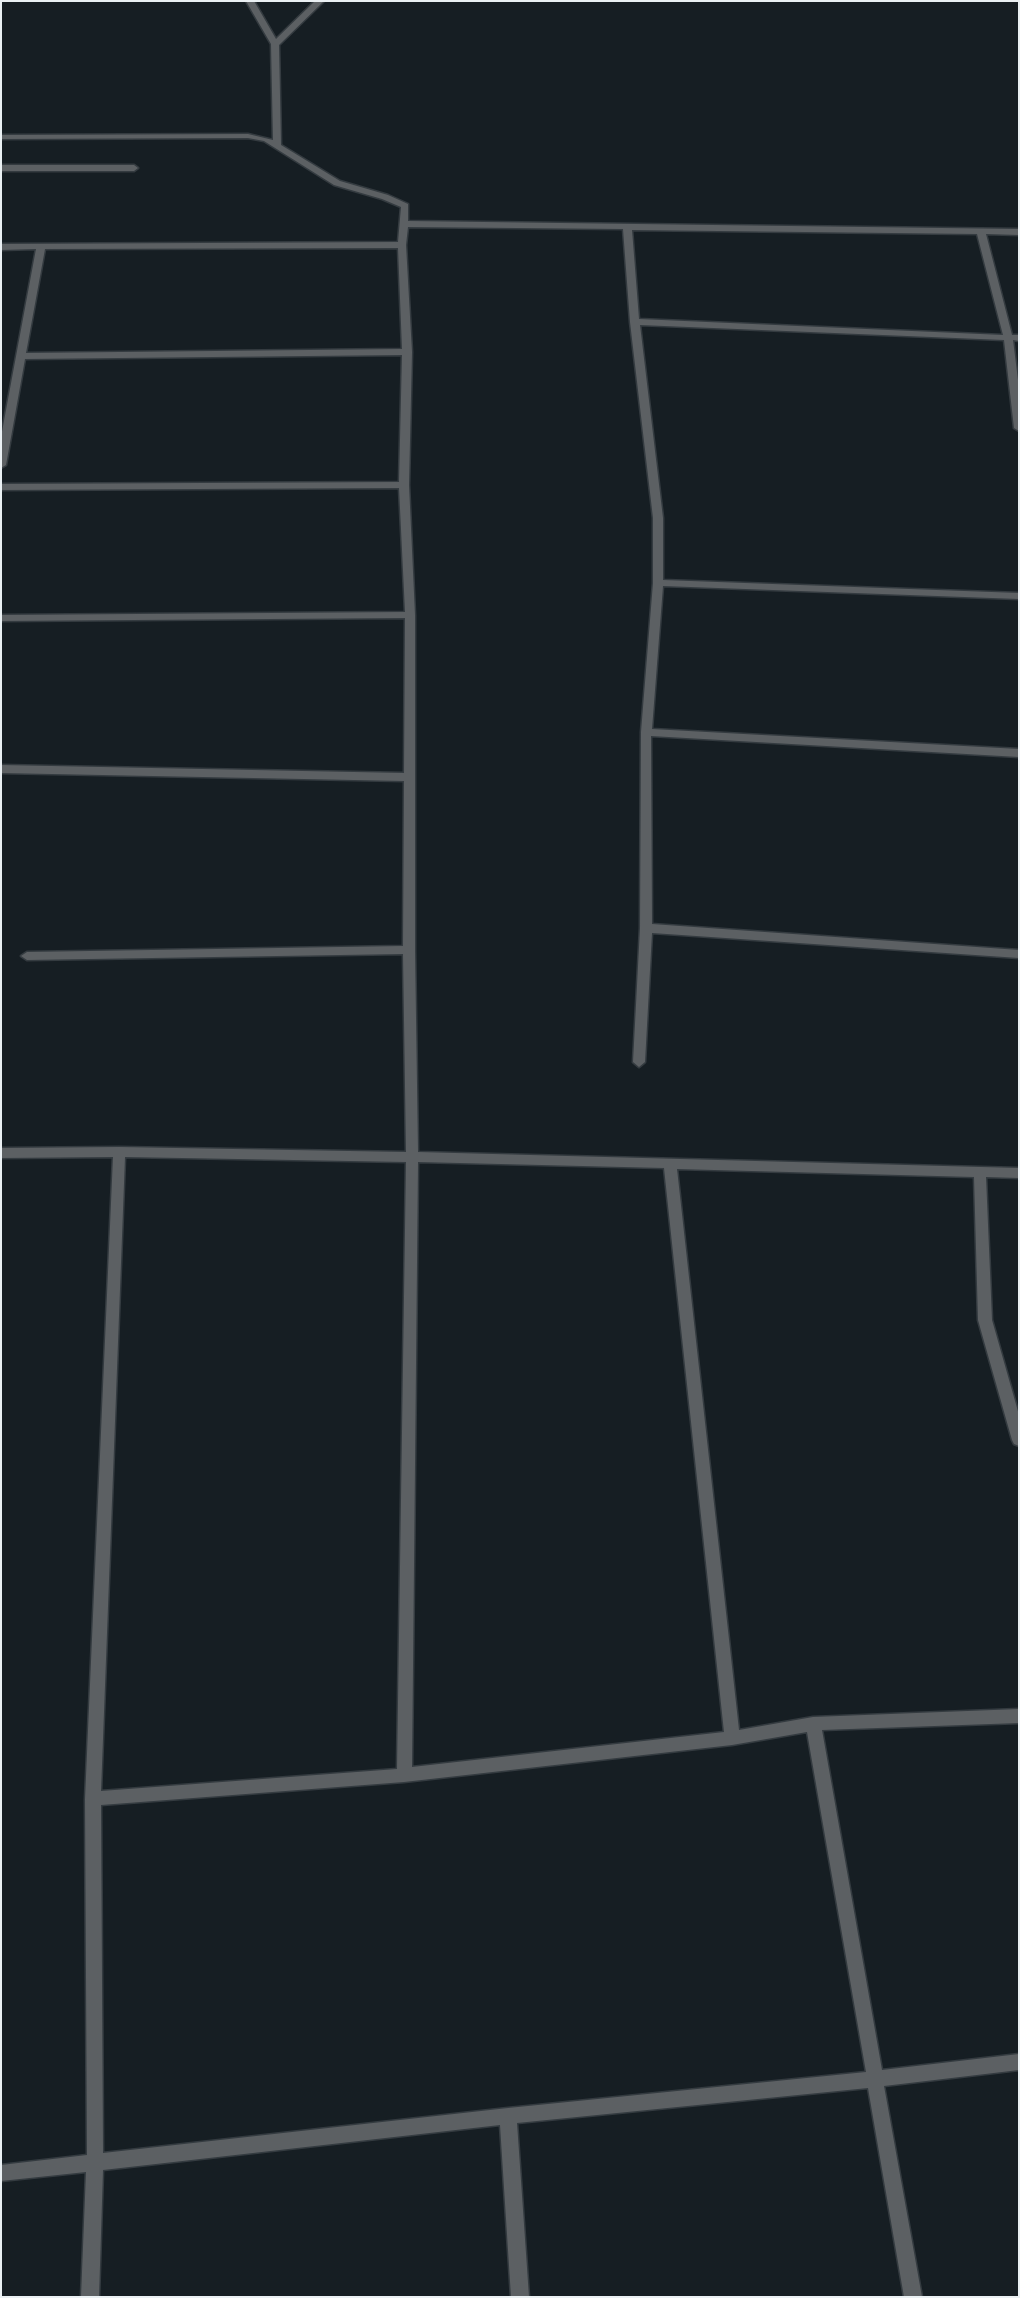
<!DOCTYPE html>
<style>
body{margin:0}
#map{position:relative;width:1020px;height:2298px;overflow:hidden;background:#161e23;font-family:"Archivo Narrow",sans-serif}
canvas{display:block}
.frame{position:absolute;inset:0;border:2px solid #eaf0f3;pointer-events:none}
</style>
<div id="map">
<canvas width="1020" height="2298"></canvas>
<div class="frame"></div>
</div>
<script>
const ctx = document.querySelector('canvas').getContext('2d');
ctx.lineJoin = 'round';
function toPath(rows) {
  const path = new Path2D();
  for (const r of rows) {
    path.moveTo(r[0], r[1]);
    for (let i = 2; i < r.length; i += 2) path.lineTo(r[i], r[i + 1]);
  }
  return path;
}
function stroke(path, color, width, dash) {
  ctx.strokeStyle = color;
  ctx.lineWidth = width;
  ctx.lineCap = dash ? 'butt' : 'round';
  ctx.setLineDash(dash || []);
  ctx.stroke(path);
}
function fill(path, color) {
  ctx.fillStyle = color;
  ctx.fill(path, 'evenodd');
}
const street = toPath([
 [246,1,254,1,276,39,315,1,324,1,279,45,281,145,340,181,388,195,408,204,408,221,1019,229,1019,235,986,234,1012,335,1019,335,1019,341,1013,340,1019,388,1019,431,1014,428,1004,340,640,325,663,518,663,580,1019,593,1019,599,663,586,652,729,1019,749,1019,757,651,736,652,924,1019,950,1019,958,652,933,645,1062,639,1067,633,1062,640,928,641,732,653,583,653,518,630,322,623,229,408,227,406,245,412,352,409,485,415,615,415,950,418,1152,1019,1168,1019,1178,986,1177,992,1320,1019,1415,1019,1446,1014,1444,1012,1440,978,1320,974,1177,677,1169,739,1730,813,1717,1019,1709,1019,1723,822,1730,882,2070,1019,2054,1019,2070,884,2086,922,2297,904,2297,868,2088,517,2123,529,2297,511,2297,500,2125,103,2170,99,2297,81,2297,86,2172,1,2181,1,2165,87,2155,85,1799,113,1157,1,1158,1,1148,119,1147,406,1152,403,954,27,960,21,956,27,952,403,946,404,781,1,773,1,765,404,773,405,618,1,621,1,615,405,612,399,488,1,490,1,484,399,482,402,355,25,359,6,465,1,468,1,437,36,249,1,250,1,244,398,242,401,207,382,199,334,185,264,141,248,138,1,139,1,135,248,134,273,140,271,44,246,1],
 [632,230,977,234,1003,335,639,319,632,230],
 [398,248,402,349,26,353,45,249,398,248],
 [125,1157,406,1162,397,1769,101,1791,125,1157],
 [418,1162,664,1168,724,1732,412,1767,418,1162],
 [807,1732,866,2072,508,2108,103,2153,101,1805,404,1782,732,1745,807,1732],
 [1,165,134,165,138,168,134,171,1,171,1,165]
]);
stroke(street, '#343b40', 3);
fill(street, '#5c6063');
</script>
